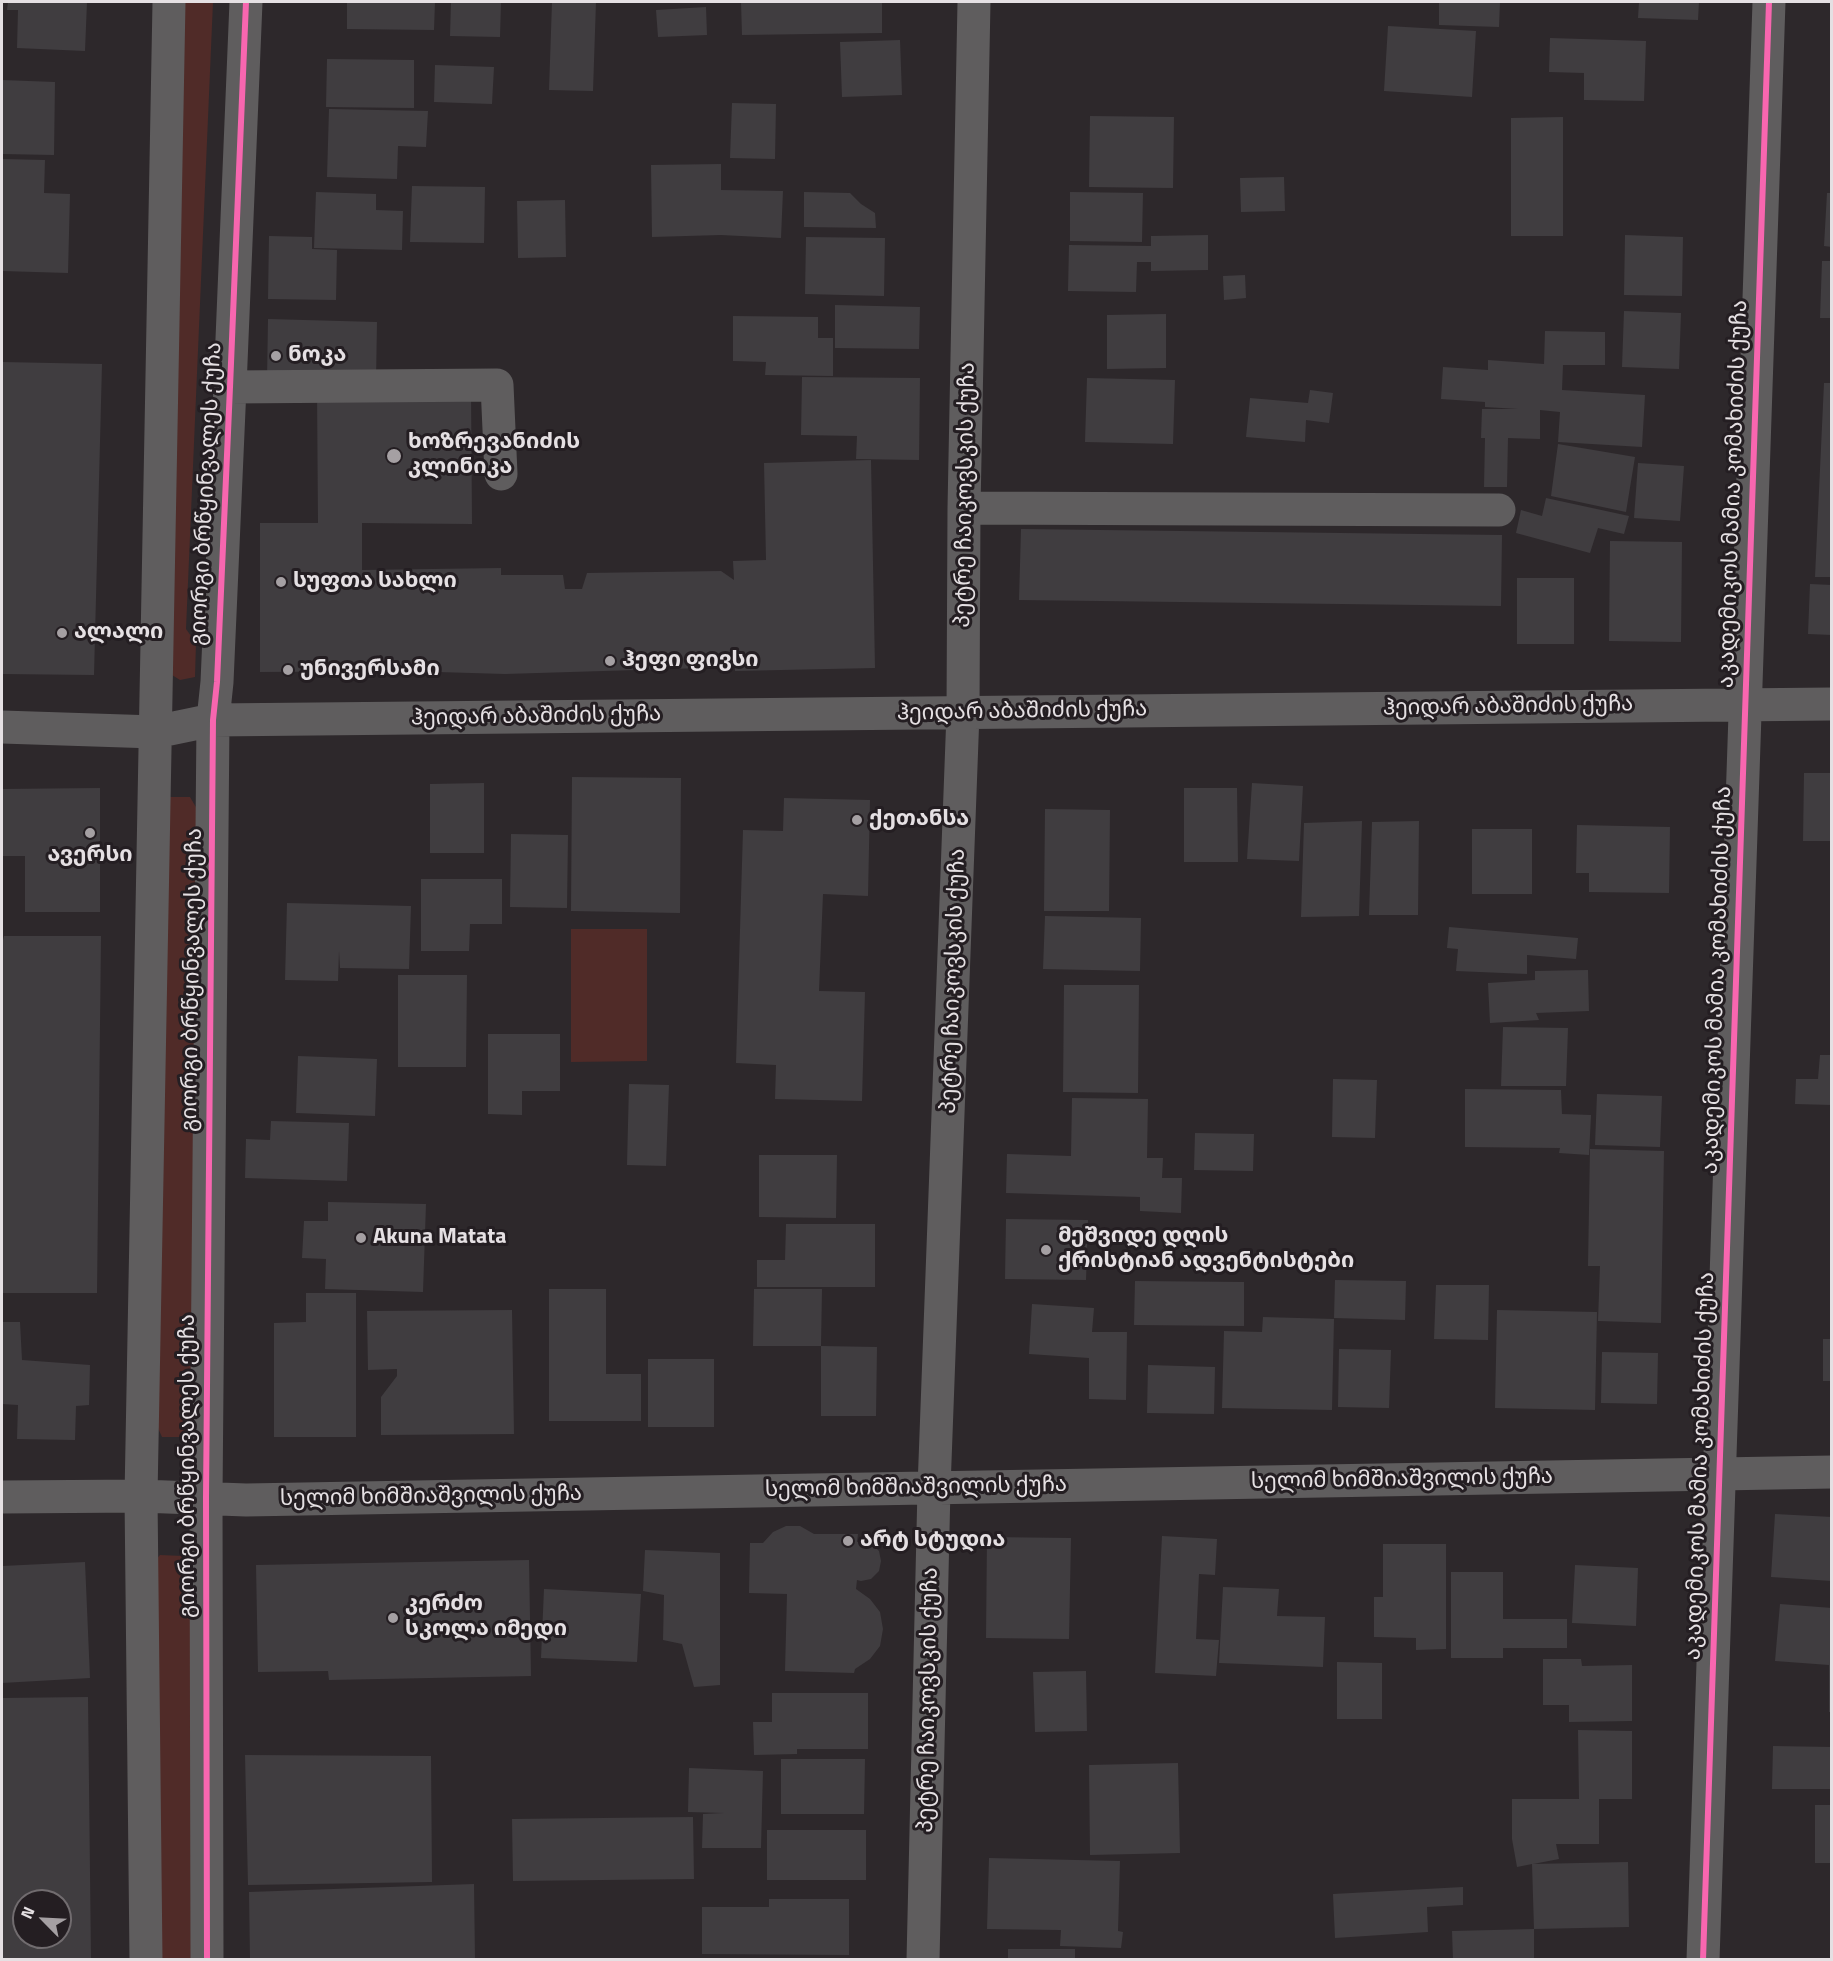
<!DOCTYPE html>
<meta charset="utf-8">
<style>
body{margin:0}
#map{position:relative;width:1833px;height:1961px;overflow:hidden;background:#2d282b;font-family:"Titillium Web",sans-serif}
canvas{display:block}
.frame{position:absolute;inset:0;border:3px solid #e5e0e3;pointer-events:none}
.north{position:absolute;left:12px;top:1889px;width:60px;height:60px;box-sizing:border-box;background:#241e22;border:2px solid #716c6f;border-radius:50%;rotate:294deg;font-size:16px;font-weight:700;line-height:24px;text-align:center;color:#e5e0e3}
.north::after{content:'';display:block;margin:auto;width:21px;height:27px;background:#a5a0a3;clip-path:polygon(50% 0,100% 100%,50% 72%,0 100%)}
</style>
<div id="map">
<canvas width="1833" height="1961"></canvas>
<div class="frame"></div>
<div class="north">N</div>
</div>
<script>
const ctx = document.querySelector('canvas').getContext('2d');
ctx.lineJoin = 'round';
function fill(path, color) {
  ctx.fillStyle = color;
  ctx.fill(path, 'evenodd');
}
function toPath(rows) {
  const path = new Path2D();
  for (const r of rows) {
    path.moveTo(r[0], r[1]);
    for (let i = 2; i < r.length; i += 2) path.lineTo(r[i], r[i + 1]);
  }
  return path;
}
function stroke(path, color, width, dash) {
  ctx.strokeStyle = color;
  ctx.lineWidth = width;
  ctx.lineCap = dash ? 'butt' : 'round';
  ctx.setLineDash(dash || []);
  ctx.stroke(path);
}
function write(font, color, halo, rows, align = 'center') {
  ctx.font = font + ' "Titillium Web","Noto Sans Georgian",sans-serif';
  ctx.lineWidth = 6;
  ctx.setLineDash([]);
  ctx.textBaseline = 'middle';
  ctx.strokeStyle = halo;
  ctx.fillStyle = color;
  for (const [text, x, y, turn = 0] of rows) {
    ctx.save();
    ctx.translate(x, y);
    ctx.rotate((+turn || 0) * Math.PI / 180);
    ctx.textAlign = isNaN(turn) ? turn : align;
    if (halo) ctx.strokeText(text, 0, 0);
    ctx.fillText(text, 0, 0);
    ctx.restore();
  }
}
const green = toPath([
 [184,2,213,2,186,629,196,643,195,677,180,680,164,670],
 [169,797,190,797,197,809,191,1425,185,1437,162,1437,157,1426],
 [571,929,647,929,647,1061,571,1062],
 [160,1555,184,1556,194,1565,192,1959,157,1959,149,1567]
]);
const building = toPath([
 [8,2,87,2,85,51,17,48,18,10,7,10],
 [347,2,435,2,434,30,347,29],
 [451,2,501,2,500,37,450,36],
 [552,2,596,2,593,91,549,90],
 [741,2,882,2,882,33,742,35],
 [1439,2,1500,2,1499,27,1439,25],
 [1639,2,1699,2,1698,20,1638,18],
 [706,7,707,35,658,37,656,10],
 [1388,26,1476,31,1472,97,1384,91],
 [1550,38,1646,41,1644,101,1584,100,1584,73,1549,72],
 [900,40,902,95,842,97,840,42],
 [327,59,414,60,414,108,326,107],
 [435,65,494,67,492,104,434,102],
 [2,80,55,82,54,155,2,154],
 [732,103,776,104,775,159,730,158],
 [329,109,428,111,426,147,398,146,397,179,327,177],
 [1090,116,1174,117,1173,188,1089,187],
 [1563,117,1563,236,1511,236,1511,118],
 [2,159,45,160,44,193,70,194,68,273,2,271],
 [721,164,721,190,783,191,781,238,721,235,652,237,651,165],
 [1284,177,1285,211,1241,212,1240,178],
 [412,186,485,187,484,243,410,242],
 [316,192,376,194,376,210,403,211,402,250,314,248],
 [804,192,850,193,861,204,875,213,876,228,804,227],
 [1070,192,1143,193,1142,242,1070,241],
 [1827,193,1832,193,1832,247,1824,246],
 [565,200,566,257,518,258,517,201],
 [1208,235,1208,270,1151,271,1151,262,1137,262,1136,292,1068,291,1069,245,1151,246,1151,236],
 [1625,235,1683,237,1682,296,1624,295],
 [269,236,312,237,312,249,337,250,336,300,268,299],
 [806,237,885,238,884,296,805,294],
 [1822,261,1832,261,1832,318,1820,318],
 [1245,275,1246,298,1224,300,1223,276],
 [835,305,920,307,919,349,835,348],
 [1624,311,1681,313,1679,369,1622,367],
 [1166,314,1166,368,1107,369,1107,315],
 [733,316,818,317,818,338,833,338,833,376,765,375,766,362,733,361],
 [268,319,377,322,376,381,267,380],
 [1545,331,1605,332,1605,365,1563,365,1562,390,1645,395,1642,447,1558,442,1560,412,1540,410,1540,439,1508,438,1507,487,1484,487,1485,438,1481,438,1482,409,1518,409,1485,407,1485,402,1441,399,1443,367,1488,370,1488,360,1544,364],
 [2,362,102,364,94,675,2,674],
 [802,377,920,378,919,460,856,459,857,436,801,435],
 [1087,378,1175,380,1173,444,1085,442],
 [1824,383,1832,383,1832,577,1815,577],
 [317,389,471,389,472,524,362,523,362,570,501,568,501,575,563,575,565,589,582,589,587,573,721,571,734,580,733,561,766,560,764,463,871,460,875,668,735,671,735,667,505,674,404,671,260,672,260,523,318,523],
 [1310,390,1333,393,1329,423,1306,420,1305,442,1246,437,1250,398,1308,403],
 [1558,444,1635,457,1626,512,1551,496],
 [1638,463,1684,466,1680,521,1634,518],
 [1546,498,1629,516,1624,534,1598,528,1590,553,1516,533,1521,510,1542,516],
 [1021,529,1502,535,1501,606,1019,600],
 [1610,541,1682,542,1681,642,1609,641],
 [1517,578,1574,578,1574,644,1517,644],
 [1810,584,1832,585,1832,635,1808,634],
 [1804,773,1832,773,1832,841,1803,841],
 [572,777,681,778,680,913,571,911],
 [484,783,484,853,430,853,430,784],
 [1252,783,1303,786,1299,861,1247,859],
 [100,788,100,912,25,912,25,856,2,856,2,789],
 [1184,788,1237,788,1238,862,1184,862],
 [784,798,870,800,868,896,823,894,819,991,865,992,862,1101,775,1099,776,1065,736,1063,743,830,783,831],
 [1045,809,1110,810,1109,911,1044,911],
 [1362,821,1359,916,1301,917,1304,823],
 [1419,821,1418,915,1369,915,1372,822],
 [1577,825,1670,827,1669,893,1589,892,1589,873,1576,873],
 [1472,829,1532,829,1532,894,1472,894],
 [511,834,568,835,567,908,510,907],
 [421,879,502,879,502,924,470,924,469,951,421,951],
 [287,903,411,906,409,969,340,968,339,951,338,981,285,980],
 [1045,916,1141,918,1140,971,1043,969],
 [1449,927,1578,938,1576,959,1527,955,1527,974,1456,971,1458,949,1447,948],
 [4,936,101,936,97,1293,2,1293,2,944],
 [1588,970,1589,1011,1536,1013,1539,1020,1490,1023,1488,983,1535,980,1535,971],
 [398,975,467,975,466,1067,398,1067],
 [1064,985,1139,985,1138,1093,1063,1092],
 [1503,1027,1568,1028,1566,1086,1501,1086],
 [488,1034,560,1034,560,1091,522,1091,522,1115,488,1114],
 [1820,1055,1832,1055,1832,1105,1795,1104,1796,1079,1818,1079],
 [298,1056,377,1059,375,1116,296,1113],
 [1333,1079,1377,1080,1375,1138,1332,1137],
 [629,1084,669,1085,666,1166,627,1165],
 [1465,1089,1561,1090,1562,1114,1591,1115,1589,1155,1559,1153,1560,1148,1465,1147],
 [1597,1094,1662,1096,1660,1147,1595,1145],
 [1072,1098,1148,1099,1147,1158,1163,1158,1162,1178,1182,1178,1181,1213,1140,1211,1140,1197,1006,1193,1007,1154,1071,1156],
 [271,1121,349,1123,347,1181,245,1178,246,1139,270,1140],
 [1195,1133,1254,1134,1253,1171,1194,1170],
 [1590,1149,1664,1151,1661,1323,1598,1321,1600,1266,1588,1266],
 [759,1155,837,1155,836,1218,759,1217],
 [328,1202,426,1204,423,1292,325,1289,326,1259,302,1258,304,1221,328,1221],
 [1006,1219,1088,1220,1086,1280,1005,1279],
 [786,1224,875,1224,875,1287,757,1287,757,1260,785,1260],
 [1335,1280,1406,1281,1405,1320,1334,1318],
 [1135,1281,1244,1282,1244,1326,1134,1325],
 [1436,1285,1489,1285,1488,1340,1434,1339],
 [549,1289,606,1289,606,1374,641,1374,641,1421,549,1421],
 [754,1289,822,1289,821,1346,753,1346],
 [306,1293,356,1293,356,1437,274,1437,274,1323,306,1322],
 [1032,1304,1094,1308,1092,1332,1127,1332,1126,1400,1089,1399,1089,1358,1029,1354],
 [512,1310,514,1434,381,1435,381,1397,397,1376,397,1369,368,1370,367,1311],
 [1497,1310,1597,1312,1595,1410,1495,1408],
 [1263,1317,1334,1319,1332,1410,1222,1408,1224,1331,1262,1332],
 [2,1322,20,1322,22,1360,90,1365,89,1405,76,1406,75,1440,17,1439,18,1405,2,1404],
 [1823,1339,1832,1339,1832,1381,1823,1381],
 [821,1346,877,1347,876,1416,821,1416],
 [1339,1349,1391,1350,1389,1408,1338,1407],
 [1602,1352,1658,1353,1657,1404,1601,1403],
 [648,1359,714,1359,714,1427,648,1427],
 [1148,1365,1215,1367,1214,1414,1147,1413],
 [1775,1514,1832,1517,1832,1581,1771,1577],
 [786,1526,800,1526,814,1534,858,1534,857,1542,861,1541,872,1544,879,1551,881,1561,879,1571,871,1579,861,1581,857,1580,856,1589,870,1599,880,1612,883,1629,880,1646,870,1659,855,1669,854,1673,785,1671,787,1594,749,1593,750,1543,763,1543,773,1532],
 [1162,1536,1217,1539,1215,1575,1199,1574,1196,1639,1219,1640,1216,1676,1155,1673],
 [987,1537,1071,1538,1069,1639,986,1638],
 [1383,1544,1446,1544,1446,1649,1416,1650,1416,1638,1374,1637,1374,1597,1383,1597],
 [645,1550,720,1553,720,1685,694,1687,682,1644,663,1640,664,1595,643,1591],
 [529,1560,531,1676,329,1680,328,1671,258,1672,256,1565],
 [85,1562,90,1678,2,1683,2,1566],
 [1575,1565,1638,1568,1636,1626,1572,1623],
 [1451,1572,1503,1572,1503,1619,1567,1619,1567,1648,1503,1648,1503,1658,1451,1658],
 [1223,1587,1279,1589,1277,1616,1325,1617,1323,1667,1219,1663],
 [544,1589,641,1594,637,1662,541,1658],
 [1780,1604,1832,1608,1832,1712,1829,1712,1829,1665,1775,1661],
 [1543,1659,1581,1659,1582,1666,1632,1665,1632,1721,1569,1722,1569,1705,1543,1705],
 [1337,1662,1382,1663,1382,1719,1337,1719],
 [1086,1671,1087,1731,1035,1732,1033,1672],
 [772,1693,868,1693,868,1749,797,1749,797,1754,754,1755,753,1722,772,1722],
 [88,1697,91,1960,2,1960,2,1698],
 [24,1901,60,1901,60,1937,24,1937],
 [1578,1730,1632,1731,1632,1799,1599,1799,1599,1844,1556,1844,1559,1859,1533,1864,1628,1862,1629,1927,1534,1929,1532,1864,1517,1867,1512,1839,1512,1799,1579,1799],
 [1773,1746,1832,1747,1832,1789,1772,1789],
 [245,1755,431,1756,432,1882,248,1885],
 [781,1759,865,1759,864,1814,781,1814],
 [1178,1763,1180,1853,1090,1855,1089,1765],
 [689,1768,763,1771,761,1848,702,1848,703,1814,724,1813,688,1812],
 [1815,1805,1832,1805,1832,1863,1815,1863],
 [693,1817,694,1879,513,1881,512,1819],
 [767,1830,866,1830,866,1880,767,1880],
 [989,1858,1120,1861,1118,1931,1123,1932,1121,1948,1060,1946,1061,1930,987,1929],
 [474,1884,475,1960,250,1960,249,1892],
 [1463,1887,1463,1905,1427,1907,1428,1932,1335,1938,1333,1894],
 [769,1899,849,1899,849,1955,702,1954,702,1907,769,1907],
 [1534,1929,1534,1960,1453,1960,1452,1931],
 [1008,1949,1075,1949,1075,1960,1008,1960]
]);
const minor = toPath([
 [230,387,497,385,501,474],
 [964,508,1499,510],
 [2,727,155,732,213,720,1832,704],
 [2,1497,141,1496,246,1500,1832,1472],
 [146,1960,141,1496,169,2],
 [207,1960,206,1497,213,720,217,682,230,387,246,2],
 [923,1960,934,1488,963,713,964,508,974,2],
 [1703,1960,1769,2]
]);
const cycleway = toPath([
 [207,1960,206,1497,213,720,217,682,230,387,246,2],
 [1703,1960,1769,2]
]);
const markers = [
 [276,356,6,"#a5a0a3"],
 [394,456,8,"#a5a0a3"],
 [281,582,6,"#a5a0a3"],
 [62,633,6,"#a5a0a3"],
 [610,661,6,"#a5a0a3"],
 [288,670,6,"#a5a0a3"],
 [857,820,6,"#a5a0a3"],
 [90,833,6,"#a5a0a3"],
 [361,1238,6,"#a5a0a3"],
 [1046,1250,6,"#a5a0a3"],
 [848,1541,6,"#a5a0a3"],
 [393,1618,6,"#a5a0a3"]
];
const poiNames = [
 ["ნოკა",288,356],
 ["ხოზრევანიძის",408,443],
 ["კლინიკა",408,468],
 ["სუფთა სახლი",293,582],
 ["ალალი",74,633],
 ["ჰეფი ფივსი",622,661],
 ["უნივერსამი",300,670],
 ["ქეთანსა",869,820],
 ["ავერსი",90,856,"center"],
 ["მეშვიდე დღის",1058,1237],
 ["ქრისტიან ადვენტისტები",1058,1262],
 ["Akuna Matata",373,1238],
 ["არტ სტუდია",860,1541],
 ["კერძო",405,1605],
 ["სკოლა იმედი",405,1630]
];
const streetNames = [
 ["გიორგი ბრწყინვალეს ქუჩა",207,494,-87],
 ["აკადემიკოს მამია კომახიძის ქუჩა",1734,494,-88],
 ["პეტრე ჩაიკოვსკის ქუჩა",966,495,-89],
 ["ჰეიდარ აბაშიძის ქუჩა",1508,707,-1],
 ["ჰეიდარ აბაშიძის ქუჩა",1022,712,-1],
 ["ჰეიდარ აბაშიძის ქუჩა",536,717,-1],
 ["გიორგი ბრწყინვალეს ქუჩა",193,980,-89],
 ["აკადემიკოს მამია კომახიძის ქუჩა",1718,980,-88],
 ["პეტრე ჩაიკოვსკის ქუჩა",954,981,-88],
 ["გიორგი ბრწყინვალეს ქუჩა",189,1466,-90],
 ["აკადემიკოს მამია კომახიძის ქუჩა",1701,1466,-88],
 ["სელიმ ხიმშიაშვილის ქუჩა",1402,1480,-1],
 ["სელიმ ხიმშიაშვილის ქუჩა",916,1488,-1],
 ["სელიმ ხიმშიაშვილის ქუჩა",431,1497,-1],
 ["პეტრე ჩაიკოვსკის ქუჩა",929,1700,-89]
];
fill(green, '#502b28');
fill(building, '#403d40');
stroke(minor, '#5f5d5e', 33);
stroke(cycleway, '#f766af', 6);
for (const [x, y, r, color] of markers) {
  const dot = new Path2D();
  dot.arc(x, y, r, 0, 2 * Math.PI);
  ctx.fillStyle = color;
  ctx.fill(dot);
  stroke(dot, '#241e22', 2);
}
write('bold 22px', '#e5e0e3', '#241e22', poiNames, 'left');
write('22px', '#e5e0e3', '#241e22', streetNames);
</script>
